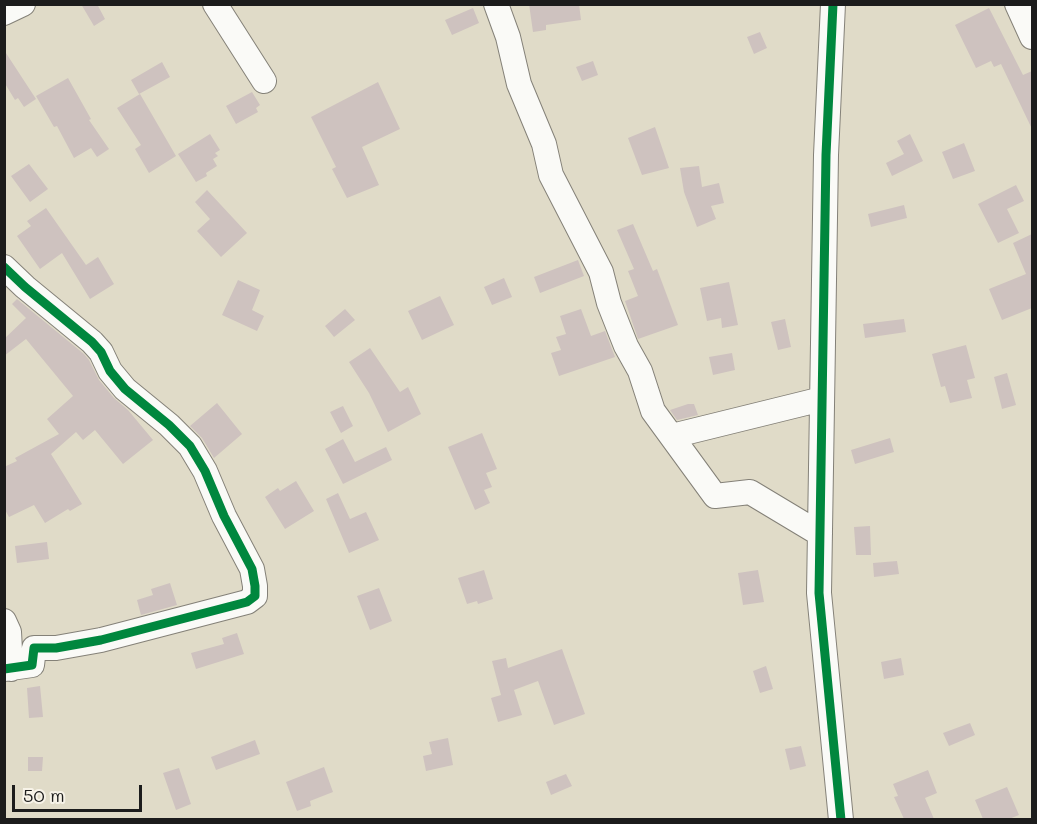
<!DOCTYPE html>
<style>
body{margin:0}
#map{position:relative;width:1037px;height:824px;overflow:hidden;background:#e0dbc8;font-family:Mali,sans-serif}
canvas{display:block}
.frame{position:absolute;inset:0;border:6px solid #1c1c1c;pointer-events:none}
.scale{position:absolute;left:12px;top:785px;width:130px;height:27px;box-sizing:border-box;border:3px solid #1c1c1c;border-top:0;padding-left:8px;font-size:18px;line-height:21px;white-space:nowrap;color:#1c1c1c;-webkit-text-stroke:4px #f7f3e8;paint-order:stroke}
</style>
<div id="map">
<canvas width="1037" height="824"></canvas>
<div class="frame"></div>
<div class="scale">50 m</div>
</div>
<script>
const ctx = document.querySelector('canvas').getContext('2d');
ctx.lineJoin = 'round';
function fill(path, color) {
  ctx.fillStyle = color;
  ctx.fill(path, 'evenodd');
}
function toPath(rows) {
  const path = new Path2D();
  for (const r of rows) {
    path.moveTo(r[0], r[1]);
    for (let i = 2; i < r.length; i += 2) path.lineTo(r[i], r[i + 1]);
  }
  return path;
}
function stroke(path, color, width, dash) {
  ctx.strokeStyle = color;
  ctx.lineWidth = width;
  ctx.lineCap = dash ? 'butt' : 'round';
  ctx.setLineDash(dash || []);
  ctx.stroke(path);
}
const building = toPath([
 [81,4,97,4,105,19,94,26],
 [529,4,579,4,581,20,546,25,546,30,533,32],
 [473,8,479,23,452,35,445,20],
 [989,8,1023,75,1032,71,1032,129,1001,64,994,67,991,61,976,68,955,25],
 [760,32,767,48,754,54,747,37],
 [4,50,36,99,24,107,18,98,15,100,4,82],
 [593,61,598,75,582,81,576,67],
 [162,62,170,77,139,94,131,80],
 [68,78,91,119,89,120,109,149,97,157,91,148,74,158,57,126,54,127,36,96],
 [378,82,400,129,362,147,379,185,347,198,332,169,336,167,311,117],
 [252,92,260,105,256,108,258,112,236,124,226,106],
 [140,94,176,156,149,173,135,149,141,145,117,108],
 [655,127,669,168,642,175,628,138],
 [210,134,220,150,215,153,218,156,213,159,217,166,206,173,207,176,196,182,178,154],
 [910,134,923,161,892,176,886,163,904,154,897,141],
 [964,143,975,171,953,179,942,152],
 [29,164,48,189,30,202,11,176],
 [699,166,702,187,719,183,724,203,711,206,716,219,697,227,684,192,680,168],
 [1016,185,1024,201,1007,209,1019,233,998,243,978,204],
 [207,190,247,233,221,257,197,231,210,219,195,202],
 [904,205,907,218,871,227,868,214],
 [46,208,86,265,98,257,114,284,90,299,62,253,40,269,17,236,31,226,27,221],
 [633,224,653,271,657,269,678,325,638,339,625,301,638,296,628,271,634,269,617,230],
 [1032,234,1032,308,1002,320,989,289,1026,274,1013,243],
 [578,260,584,276,540,293,534,277],
 [504,278,512,297,492,305,484,287],
 [238,280,260,290,252,310,264,316,257,331,222,315],
 [729,282,738,325,722,328,721,318,707,321,700,288],
 [440,296,454,325,422,340,408,311],
 [17,299,84,354,89,360,99,380,114,398,128,410,153,440,123,464,95,430,83,440,76,432,51,454,82,504,70,511,68,509,45,523,34,505,9,517,4,508,4,467,17,461,15,458,59,434,47,419,73,396,26,339,4,356,4,339,26,318,12,304],
 [345,309,355,320,334,337,325,326],
 [581,309,591,336,605,331,615,357,559,376,551,353,561,350,556,337,566,334,560,316],
 [785,319,791,347,778,350,771,322],
 [904,319,906,332,865,338,863,324],
 [966,345,975,378,967,380,972,398,950,403,945,386,941,387,932,354],
 [370,348,400,392,408,387,421,414,388,432,369,393,349,362],
 [732,353,735,370,713,375,709,357],
 [1007,373,1016,405,1002,409,994,377],
 [217,403,242,434,214,458,202,438,190,426],
 [688,404,694,404,698,415,677,420,670,410],
 [343,406,353,426,341,433,330,412],
 [482,433,497,469,486,473,492,487,484,490,490,503,475,510,448,447],
 [890,438,894,452,855,464,851,450],
 [343,439,355,462,386,447,392,460,343,484,325,449],
 [296,481,314,511,285,529,265,497,278,488,280,491],
 [338,493,350,519,366,512,379,540,349,553,326,499],
 [870,526,871,555,856,555,854,527],
 [47,542,49,559,17,563,15,546],
 [897,561,899,574,874,577,873,563],
 [484,570,493,599,478,604,477,601,467,604,458,578],
 [758,570,764,602,743,605,738,573],
 [170,583,177,605,141,615,137,600,153,595,151,589],
 [379,588,392,621,370,630,357,596],
 [237,633,244,654,196,669,191,653,224,644,222,638],
 [562,649,585,714,554,725,538,681,514,690,522,715,498,722,491,698,501,695,492,661,506,658,508,668],
 [901,658,904,675,884,679,881,662],
 [766,666,773,689,760,693,753,671],
 [40,686,43,717,29,718,27,688],
 [970,723,975,735,949,746,943,733],
 [448,738,453,765,426,771,423,756,432,754,429,742],
 [255,740,260,754,216,770,211,757],
 [801,746,806,766,790,770,785,749],
 [28,757,43,757,42,771,28,771],
 [324,767,333,792,310,801,311,806,297,811,286,782],
 [179,768,191,804,176,810,163,773],
 [928,770,937,793,925,798,934,819,904,819,894,797,898,796,893,784],
 [566,774,572,786,551,795,546,782],
 [1007,787,1019,815,1009,819,983,819,975,800]
]);
const minor = toPath([
 [215,4,264,81],
 [496,4,508,37,519,84,544,144,551,175,601,272,609,303,626,346,640,371,653,411,715,496,750,492,820,534],
 [833,4,826,155,819,593,841,820],
 [1017,4,1032,37],
 [4,13,23,4],
 [4,267,25,287,92,342,101,352,110,371,125,389,169,425,190,446,205,471,224,516,252,569,255,586,255,596,247,602,101,640,56,648,34,648,32,665,4,669],
 [672,436,822,399],
 [4,621,9,632,11,669]
]);
const cycleway = toPath([
 [833,4,826,155,819,593,841,820],
 [4,267,25,287,92,342,101,352,110,371,125,389,169,425,190,446,205,471,224,516,252,569,255,586,255,596,247,602,101,640,56,648,34,648,32,665,4,669]
]);
fill(building, '#cec2bf');
stroke(minor, '#848178', 26);
stroke(minor, '#fafaf7', 24);
stroke(cycleway, '#00873e', 9);
</script>
